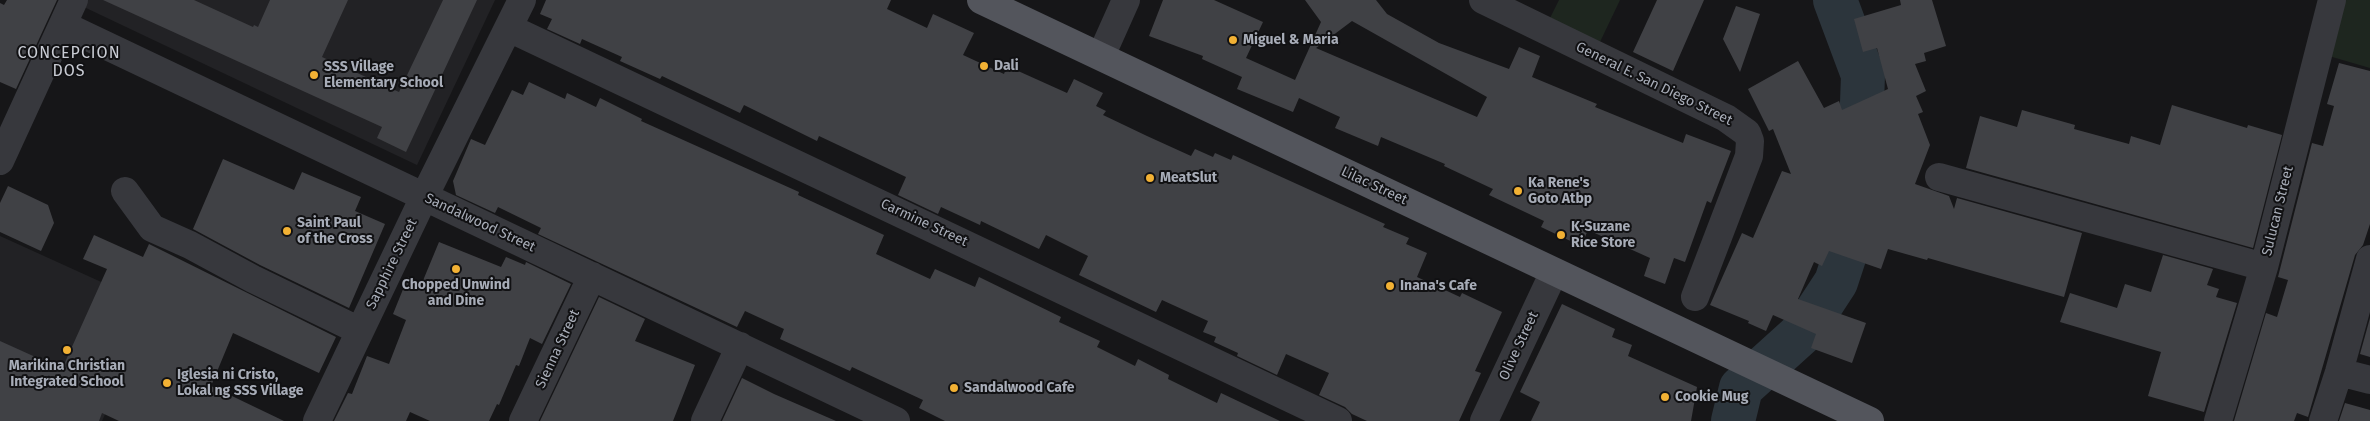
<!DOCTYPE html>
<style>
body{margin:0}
canvas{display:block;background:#161618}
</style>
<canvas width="2370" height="421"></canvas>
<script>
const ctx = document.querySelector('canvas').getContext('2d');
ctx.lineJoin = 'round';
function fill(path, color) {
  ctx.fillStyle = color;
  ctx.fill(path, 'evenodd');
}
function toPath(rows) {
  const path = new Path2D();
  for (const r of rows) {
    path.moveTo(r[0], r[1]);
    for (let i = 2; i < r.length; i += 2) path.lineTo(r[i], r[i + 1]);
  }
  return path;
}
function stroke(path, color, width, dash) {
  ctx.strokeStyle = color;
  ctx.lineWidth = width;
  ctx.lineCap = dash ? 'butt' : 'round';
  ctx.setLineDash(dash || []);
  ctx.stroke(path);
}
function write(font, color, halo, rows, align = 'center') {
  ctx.font = font + ' "Fira Sans",sans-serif';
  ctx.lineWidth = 4;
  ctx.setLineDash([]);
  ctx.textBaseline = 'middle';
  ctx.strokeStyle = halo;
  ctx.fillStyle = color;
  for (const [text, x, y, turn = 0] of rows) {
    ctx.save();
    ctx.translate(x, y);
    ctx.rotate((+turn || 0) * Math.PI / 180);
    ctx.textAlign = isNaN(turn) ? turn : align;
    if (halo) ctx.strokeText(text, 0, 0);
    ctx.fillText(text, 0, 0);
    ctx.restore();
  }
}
const built = toPath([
 [87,0,495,0,417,165,84,7],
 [0,236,154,306,102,421,57,421,0,394]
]);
const green = toPath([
 [1559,0,1620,0,1599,44,1549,20],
 [2344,0,2370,0,2370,68,2329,56]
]);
const river = toPath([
 [1733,421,1741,388,1804,331,1836,282,1858,215,1863,75,1835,0]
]);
const building = toPath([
 [7,0,57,0,16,89,0,82,0,3,4,5],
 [103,0,194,0,253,27,254,25,258,27,270,0,348,0,322,57,399,92,443,0,477,0,406,152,377,138,382,127],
 [546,0,891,0,887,9,927,28,933,14,974,33,963,55,1004,74,1007,66,1067,93,1074,79,1103,93,1096,106,1106,111,1103,115,1147,136,1191,156,1195,149,1213,157,1215,153,1231,160,1233,155,1385,224,1383,227,1409,238,1406,244,1427,253,1417,277,1460,297,1462,293,1502,312,1475,371,1481,373,1459,421,1367,421,1352,414,1345,407,1319,395,1329,373,1286,354,1277,375,1237,356,1238,353,1214,342,1216,337,1203,332,1208,321,1162,300,1156,312,1079,275,1088,256,1046,235,1039,249,981,221,980,225,941,207,938,214,898,195,906,177,819,136,817,141,744,105,740,113,662,76,660,79,620,61,622,57,582,39,580,44,547,29,552,19,540,14],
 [1163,0,1214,0,1263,22,1246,58,1295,80,1321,22,1305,0,1376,0,1387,14,1439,43,1509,69,1519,47,1540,56,1532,77,1597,104,1595,107,1683,143,1686,134,1731,151,1711,203,1707,201,1685,262,1674,258,1665,284,1644,276,1650,258,1588,230,1581,246,1541,227,1544,221,1489,195,1493,189,1444,166,1445,164,1381,137,1378,146,1335,128,1340,117,1299,98,1293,112,1237,89,1242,77,1202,59,1203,56,1149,36],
 [1352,21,1487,97,1477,117,1316,48],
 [1657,0,1704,0,1673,71,1633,52],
 [1900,0,1932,0,1946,46,1924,53,1926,61,1915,64,1926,91,1916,96,1923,112,1918,114,1930,145,1915,184,1949,196,1954,209,1957,198,2082,233,2064,297,1928,258,1927,260,1888,249,1881,269,1829,251,1822,266,1814,262,1798,299,1866,323,1852,363,1811,348,1816,334,1773,315,1766,331,1748,323,1749,321,1710,305,1742,233,1753,238,1782,171,1791,174,1773,129,1769,131,1748,89,1798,61,1824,108,1839,101,1842,110,1888,89,1877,48,1863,52,1854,19,1901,5],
 [1736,6,1760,14,1740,72,1723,39],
 [2339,63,2370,71,2370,224,2363,245,2355,255,2308,417,2297,413,2294,421,2234,421,2266,313,2277,317,2288,280,2278,277,2312,143,2323,146,2334,106,2327,104],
 [529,82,565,99,567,93,596,107,600,98,642,119,641,121,799,192,798,195,884,235,876,254,930,279,935,269,975,287,979,277,1061,317,1059,322,1100,341,1097,347,1135,366,1138,359,1169,375,1168,379,1217,403,1221,393,1280,421,945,421,919,408,923,400,852,367,850,371,780,339,784,329,745,311,737,327,538,234,541,228,498,207,495,213,456,195,453,181,471,139,485,145,512,90,523,95],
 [2172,105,2247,128,2248,125,2282,135,2253,248,1966,168,1980,116,2017,127,2022,110,2075,125,2074,129,2129,144,2131,136,2160,145],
 [223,159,294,190,302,172,361,197,355,211,385,224,349,308,260,265,193,229],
 [8,186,48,205,54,223,41,251,0,232,0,203],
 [94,235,143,257,149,244,336,337,319,373,233,333,211,386,284,421,119,421,102,413,99,421,0,421,0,341,62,369,107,269,83,259],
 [439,242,501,267,506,257,525,265,526,262,571,284,542,344,530,338,519,366,516,365,499,405,497,404,489,421,430,421,410,412,406,421,334,421,348,393,352,394,367,356,389,364,406,320,393,314,408,277,422,283],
 [2163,255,2213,269,2207,285,2219,289,2216,297,2237,303,2204,412,2148,396,2161,352,2060,322,2070,293,2117,308,2125,284,2151,292],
 [599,297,645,319,635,341,695,365,673,421,540,421],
 [1562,304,1615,329,1612,337,1632,345,1628,356,1697,387,1691,421,1531,421,1540,402,1520,392],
 [2370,318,2370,357,2360,354],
 [742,378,774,394,836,421,722,421],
 [2345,403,2370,410,2370,421,2339,421]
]);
const minor = toPath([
 [1483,0,1726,118,1747,133,1750,141,1749,156,1695,297],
 [63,25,896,421],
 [509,28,1338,421],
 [1101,56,1126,0],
 [0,161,74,0],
 [1939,177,2264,267],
 [125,191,152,228,190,245,253,279,360,331],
 [2339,372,2370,380],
 [317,421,424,197,522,0],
 [523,421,592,276],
 [705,421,740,346],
 [1484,421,1554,272],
 [2218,421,2264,267,2332,0],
 [2323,421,2339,372,2370,259]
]);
const major = toPath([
 [981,0,1870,421]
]);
const markers = [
 [1233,40,5,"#f2b134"],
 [984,66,5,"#f2b134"],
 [314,75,5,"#f2b134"],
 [1150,178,5,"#f2b134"],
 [1518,191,5,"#f2b134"],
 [287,231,5,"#f2b134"],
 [1561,235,5,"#f2b134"],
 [456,269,5,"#f2b134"],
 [1390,286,5,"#f2b134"],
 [67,350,5,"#f2b134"],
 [167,383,5,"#f2b134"],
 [954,388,5,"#f2b134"],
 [1665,397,5,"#f2b134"]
];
const poiNames = [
 ["Miguel & Maria",1243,40],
 ["Dali",994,66],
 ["SSS Village",324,67],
 ["Elementary School",324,83],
 ["MeatSlut",1160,178],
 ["Ka Rene's",1528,183],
 ["Goto Atbp",1528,199],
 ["Saint Paul",297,223],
 ["of the Cross",297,239],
 ["K-Suzane",1571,227],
 ["Rice Store",1571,243],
 ["Chopped Unwind",456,285,"center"],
 ["and Dine",456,301,"center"],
 ["Inana's Cafe",1400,286],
 ["Marikina Christian",67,366,"center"],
 ["Integrated School",67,382,"center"],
 ["Iglesia ni Cristo,",177,375],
 ["Lokal ng SSS Village",177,391],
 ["Sandalwood Cafe",964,388],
 ["Cookie Mug",1675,397]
];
const streetNames = [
 ["General E. San Diego Street",1654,84,26],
 ["Lilac Street",1374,186,25],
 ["Sulucan Street",2278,211,-76],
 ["Sandalwood Street",480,223,25],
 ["Carmine Street",924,223,25],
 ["Sapphire Street",392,264,-64],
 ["Olive Street",1519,346,-65],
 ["Sienna Street",558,349,-65]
];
const quarterNames = [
 ["CONCEPCION",69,54],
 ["DOS",69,72]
];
fill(built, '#222225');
fill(green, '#1e261f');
stroke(river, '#2c353c', 44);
fill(building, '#404145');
stroke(minor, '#37383d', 28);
stroke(major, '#53555c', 28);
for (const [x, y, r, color] of markers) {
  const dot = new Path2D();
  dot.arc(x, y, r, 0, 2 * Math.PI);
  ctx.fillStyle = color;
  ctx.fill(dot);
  stroke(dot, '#111113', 2);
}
write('bold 14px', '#a8adb8', '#111113', poiNames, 'left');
write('14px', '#a8adb8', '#111113', streetNames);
ctx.letterSpacing = '1px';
write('16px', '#c9ccd4', '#111113', quarterNames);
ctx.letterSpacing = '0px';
</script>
